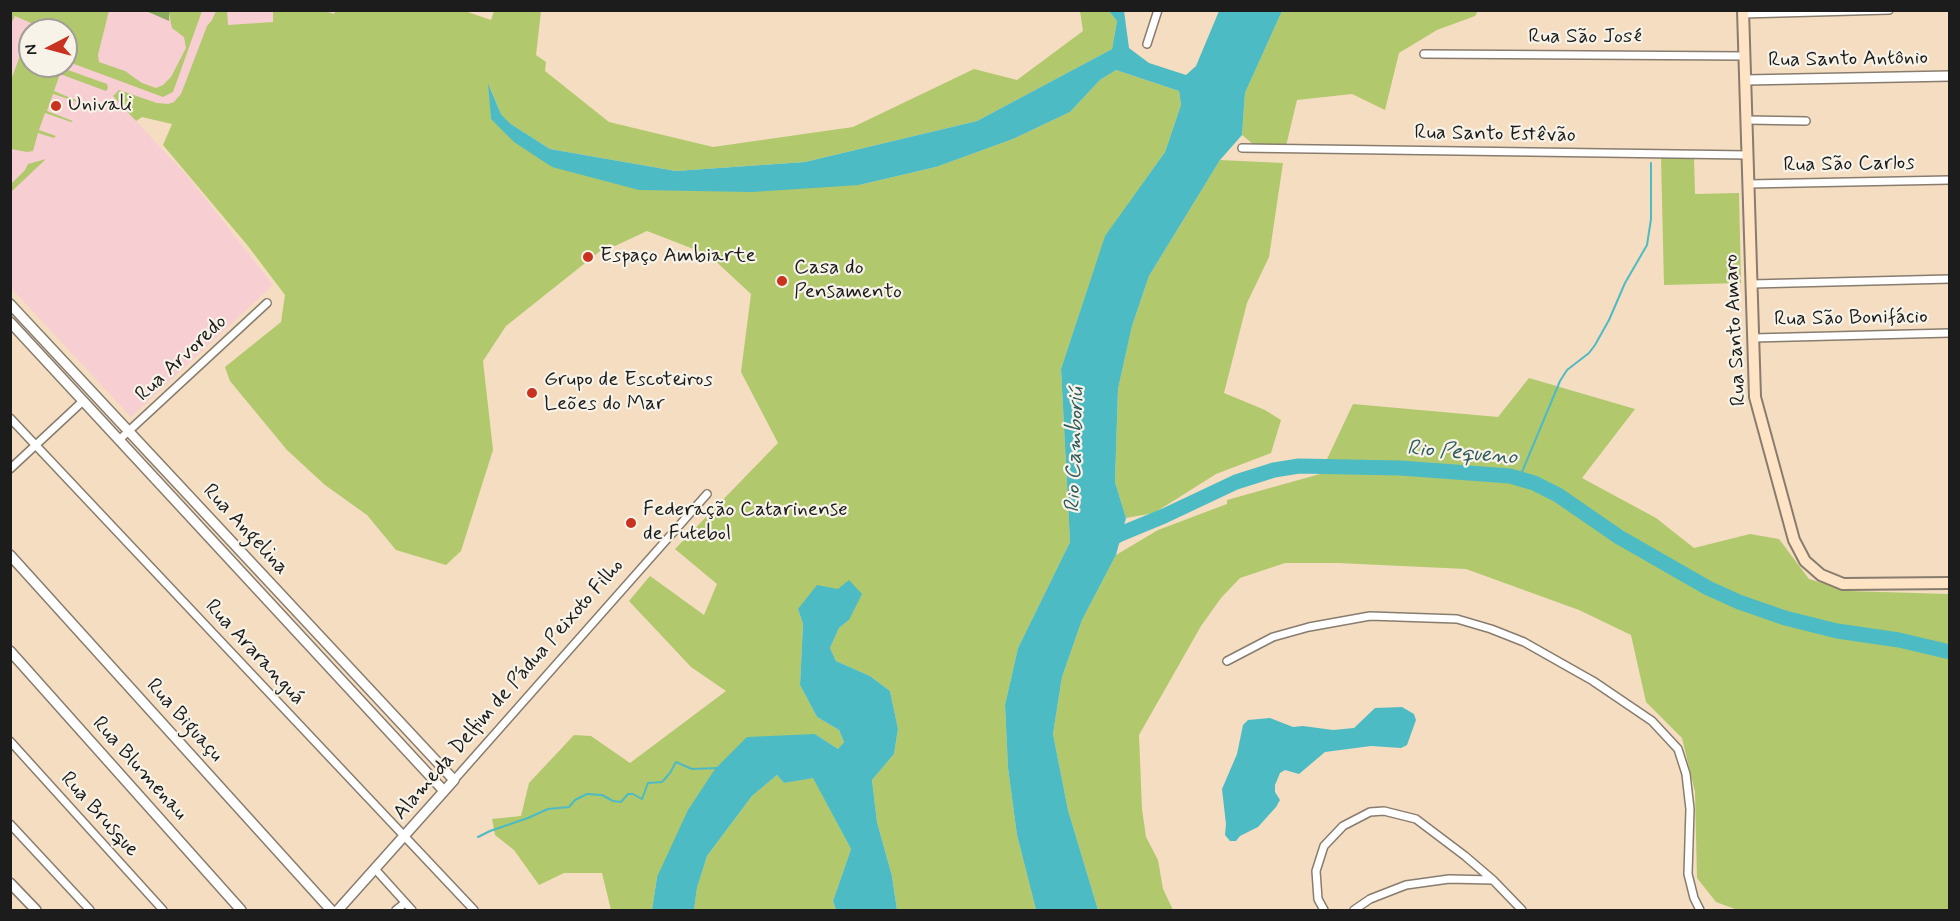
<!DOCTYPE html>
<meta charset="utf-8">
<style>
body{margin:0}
#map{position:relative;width:1960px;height:921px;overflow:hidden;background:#f4ddc1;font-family:Mynerve,sans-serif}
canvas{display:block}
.frame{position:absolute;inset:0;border:12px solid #1c1c1c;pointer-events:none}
.north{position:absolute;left:18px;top:18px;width:60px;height:60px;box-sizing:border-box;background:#f7f3e8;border:2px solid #9f9d96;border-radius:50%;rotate:264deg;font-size:16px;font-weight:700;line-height:24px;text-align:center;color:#1c1c1c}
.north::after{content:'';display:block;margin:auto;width:21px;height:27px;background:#c8321e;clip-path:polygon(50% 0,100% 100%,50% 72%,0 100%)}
</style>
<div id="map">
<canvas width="1960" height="921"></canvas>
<div class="frame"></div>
<div class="north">N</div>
</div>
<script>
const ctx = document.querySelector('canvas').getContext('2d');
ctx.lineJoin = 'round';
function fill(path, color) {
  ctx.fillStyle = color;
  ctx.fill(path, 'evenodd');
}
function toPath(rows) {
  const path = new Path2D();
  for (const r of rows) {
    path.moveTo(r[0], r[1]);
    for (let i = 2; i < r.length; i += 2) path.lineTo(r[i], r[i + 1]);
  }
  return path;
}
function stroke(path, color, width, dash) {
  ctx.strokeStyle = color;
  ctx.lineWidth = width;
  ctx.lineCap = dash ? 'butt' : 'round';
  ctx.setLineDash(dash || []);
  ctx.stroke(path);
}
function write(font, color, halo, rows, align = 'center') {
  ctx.font = font + ' Mynerve,sans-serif';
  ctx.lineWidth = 4.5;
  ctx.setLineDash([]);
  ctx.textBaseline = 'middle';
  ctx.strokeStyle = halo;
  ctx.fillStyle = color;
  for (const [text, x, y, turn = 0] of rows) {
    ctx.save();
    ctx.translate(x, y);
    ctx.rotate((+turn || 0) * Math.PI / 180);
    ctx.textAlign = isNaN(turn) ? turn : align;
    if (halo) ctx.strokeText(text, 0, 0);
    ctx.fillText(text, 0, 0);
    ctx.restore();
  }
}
const built = toPath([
 [11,11,346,11,173,124,142,117,136,121,189,178,273,285,131,417,11,288],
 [30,30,66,30,66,66,30,66]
]);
const green = toPath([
 [273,10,325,11,334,14,336,10,462,10,491,20,494,11,541,11,536,55,546,62,545,71,609,122,713,147,853,127,974,69,1017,80,1083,31,1080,11,1109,11,1117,21,1112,49,977,121,805,162,676,171,550,149,503,119,489,85,491,119,552,167,859,185,936,167,1013,139,1070,112,1100,80,1116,70,1179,91,1181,105,1165,152,1105,237,1061,369,1070,542,1018,648,1005,705,1008,768,1017,835,1036,910,897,910,892,876,877,822,872,780,894,754,898,729,890,691,870,676,836,661,830,648,839,628,849,620,838,589,798,609,803,624,800,685,817,717,839,730,844,742,838,749,815,734,657,877,652,910,611,910,602,873,564,873,539,885,514,850,495,835,492,819,521,816,529,783,574,735,591,736,630,763,726,691,691,667,629,601,650,576,704,615,717,584,675,549,778,443,741,372,751,294,709,255,647,231,615,246,609,244,506,326,483,361,493,450,461,551,446,565,396,550,367,515,325,485,287,450,230,381,225,367,281,322,285,295,248,246,163,145,172,124,142,117,136,121,113,96,119,90,157,103,168,104,174,102,181,94,207,26,212,20,216,11,227,11,228,25,273,22],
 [11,11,109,11,98,55,99,62,125,71,142,83,156,88,163,85,171,77,186,48,184,37,172,28,169,14,171,11,202,11,173,92,163,97,66,61,66,30,47,30,15,16,11,24],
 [1282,11,1478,11,1475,16,1437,30,1399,53,1385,110,1352,94,1297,100,1286,146,1253,144,1242,135,1245,93],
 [21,53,30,56,30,66,57,66,107,84,108,88,106,91,60,74,54,91,90,106,53,94,47,111,73,121,71,122,45,113,39,130,56,136,54,138,38,133,33,151,27,152,11,149,11,80],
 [1694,157,1695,194,1739,193,1741,283,1664,285,1661,158],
 [46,159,11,192,11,184,25,170,28,164],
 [1220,160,1283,163,1269,257,1247,303,1224,393,1265,410,1281,420,1271,453,1216,474,1154,513,1126,518,1115,482,1118,389,1132,326,1149,276],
 [1529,378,1635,409,1582,478,1656,518,1694,548,1750,534,1779,539,1809,579,1848,591,1949,594,1949,910,1738,910,1716,902,1697,878,1695,792,1682,738,1646,702,1631,635,1579,610,1466,569,1338,563,1285,563,1240,578,1221,598,1201,626,1139,735,1142,809,1146,837,1158,860,1163,889,1173,910,1098,910,1068,810,1053,734,1062,677,1082,620,1116,555,1158,530,1227,504,1227,500,1320,474,1353,404,1498,417],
 [777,775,784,783,813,777,851,849,833,901,836,910,694,910,697,888,707,856,752,796]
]);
const forest = toPath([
 [146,11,171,11,169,14,169,21]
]);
const water = toPath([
 [1109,11,1124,11,1129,48,1149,63,1186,75,1196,66,1219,11,1282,11,1245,93,1242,135,1220,160,1149,276,1132,326,1118,389,1115,482,1126,518,1116,555,1082,620,1062,677,1053,734,1068,810,1098,910,1036,910,1017,835,1008,768,1005,705,1018,648,1070,542,1061,369,1105,236,1165,152,1181,105,1179,91,1116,70,1100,80,1070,112,1013,139,936,167,859,185,752,192,639,190,552,167,514,142,491,119,488,83,503,119,550,149,676,171,805,162,977,121,1112,49,1117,21],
 [849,580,862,594,849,620,839,628,830,648,836,661,870,676,890,691,898,729,894,754,872,780,877,822,892,876,897,910,836,910,833,901,851,849,813,778,784,783,777,775,752,796,707,856,697,888,694,910,652,910,657,877,688,810,715,769,747,737,815,734,838,749,844,742,839,730,817,717,800,685,803,624,798,609,817,585,838,589],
 [1402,707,1414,714,1416,720,1407,745,1401,748,1371,746,1325,752,1299,774,1285,770,1280,773,1275,785,1275,792,1280,800,1276,807,1258,827,1240,836,1236,841,1230,841,1225,835,1226,824,1222,789,1237,754,1243,725,1248,720,1270,718,1293,727,1303,726,1333,730,1354,728,1375,708]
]);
const stream = toPath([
 [499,114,510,125],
 [1518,479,1522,472,1560,381,1567,370,1589,353,1595,345,1609,320,1625,283,1647,245,1651,219,1651,163],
 [478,837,490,831,528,818,548,809,569,807,575,800,587,794,602,795,613,801,621,802,628,794,633,794,642,799,648,783,662,782,670,773,676,762,692,769,718,768]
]);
const river = toPath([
 [1105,543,1118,535,1164,516,1236,482,1274,470,1299,466,1400,468,1510,476,1534,483,1558,495,1619,537,1708,588,1739,602,1785,618,1837,631,1899,640,1950,652]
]);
const minor = toPath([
 [1743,14,1889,10],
 [1147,44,1158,10],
 [1424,54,1745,56],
 [1747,120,1806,121],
 [1242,148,1748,155],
 [1749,184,1950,180],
 [1752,284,1950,279],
 [1753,338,1950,333],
 [10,418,474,910],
 [119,440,267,303],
 [10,469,83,401],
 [1227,661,1273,637,1309,627,1370,616,1457,619,1491,629,1524,642,1593,681,1652,721,1678,749,1686,774,1690,809,1688,874,1694,898,1700,910],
 [10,741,163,910],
 [454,780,707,494],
 [10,824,90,910],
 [375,869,412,910],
 [396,910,405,903],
 [1324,910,1318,899,1316,871,1324,846,1343,826,1370,812,1384,811,1416,819,1465,856,1493,880,1522,910],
 [1354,910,1370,899,1406,885,1449,879,1493,880]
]);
const tertiary = toPath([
 [1746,80,1950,76],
 [10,304,454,780,338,910],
 [10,322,444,791],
 [10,555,331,910],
 [10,651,241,910],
 [10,883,36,910]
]);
const secondary = toPath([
 [1743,10,1755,397,1794,540,1805,561,1821,575,1843,584,1950,583]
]);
const markers = [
 [56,106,6,"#c8321e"],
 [588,257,6,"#c8321e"],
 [782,281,6,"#c8321e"],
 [532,393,6,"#c8321e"],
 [631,523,6,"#c8321e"]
];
const streetNames = [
 ["Rua São José",1585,38],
 ["Rua Santo Antônio",1848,60,-1],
 ["Rua Santo Estêvão",1495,135,1],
 ["Rua São Carlos",1849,165,-1],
 ["Rua São Bonifácio",1851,319,-1],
 ["Rua Santo Amaro",1736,330,-93],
 ["Rua Arvoredo",182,359,-43],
 ["Rua Angelina",245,530,47],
 ["Rua Araranguá",254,653,47],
 ["Alameda Delfim de Pádua Peixoto Filho",509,690,-49],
 ["Rua Biguaçu",184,721,48],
 ["Rua Blumenau",139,769,48],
 ["Rua Brusque",99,815,48]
];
const poiNames = [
 ["Univali",68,106],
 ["Espaço Ambiarte",600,257],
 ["Casa do",794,269],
 ["Pensamento",794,293],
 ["Grupo de Escoteiros",544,381],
 ["Leões do Mar",544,405],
 ["Federação Catarinense",643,511],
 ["de Futebol",643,535]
];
const waterNames = [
 ["Rio Camboriú",1076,450,-88],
 ["Rio Pequeno",1462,454,5]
];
fill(built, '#f7cfd2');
fill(green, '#b1c86d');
fill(forest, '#8cac60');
fill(water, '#4dbbc4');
stroke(stream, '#4dbbc4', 2);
stroke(river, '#4dbbc4', 15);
stroke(minor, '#887c6e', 10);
stroke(tertiary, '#887c6e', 12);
stroke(secondary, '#887c6e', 14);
stroke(minor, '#fff', 7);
stroke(tertiary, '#fff', 9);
stroke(secondary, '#fee4c5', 10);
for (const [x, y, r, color] of markers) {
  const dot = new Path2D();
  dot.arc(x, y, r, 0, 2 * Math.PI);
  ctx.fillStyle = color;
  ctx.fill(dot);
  stroke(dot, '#f7f3e8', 2);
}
write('21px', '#1c1c1c', '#f7f3e8', streetNames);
write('21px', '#1c1c1c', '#f7f3e8', poiNames, 'left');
write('italic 22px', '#305c5f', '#f7f3e8', waterNames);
</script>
